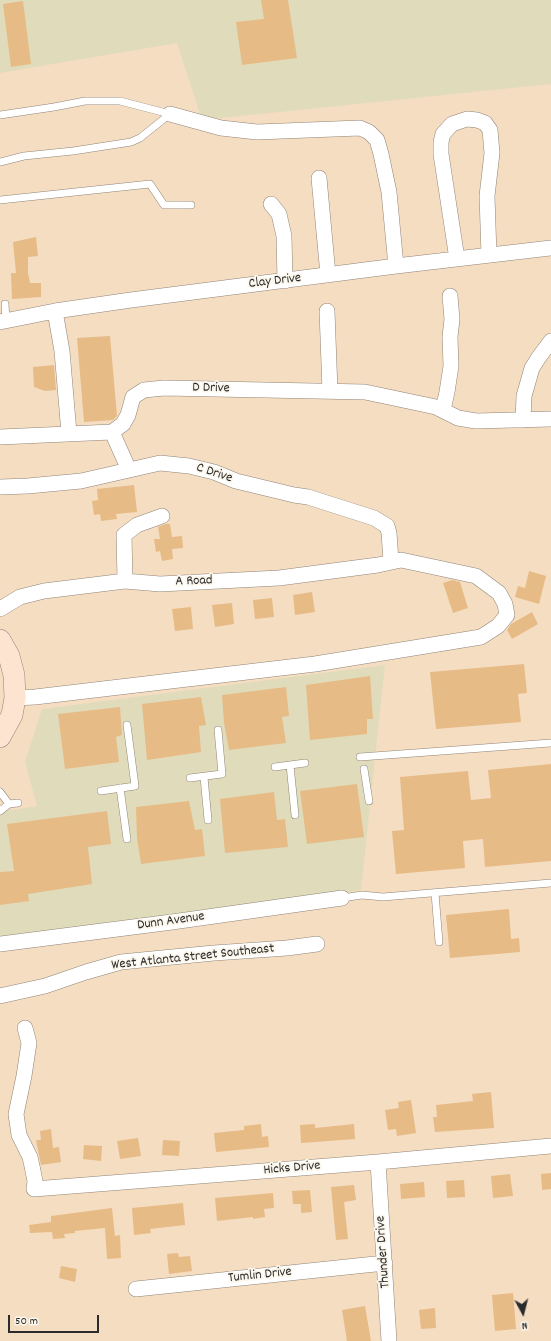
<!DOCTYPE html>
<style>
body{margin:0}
#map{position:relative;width:551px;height:1341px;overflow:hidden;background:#f5ddc2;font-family:Dekko,sans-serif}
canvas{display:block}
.north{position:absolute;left:503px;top:1293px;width:40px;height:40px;-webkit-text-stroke:3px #fbf7ec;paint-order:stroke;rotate:173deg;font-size:11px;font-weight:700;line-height:16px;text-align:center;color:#2b2b2b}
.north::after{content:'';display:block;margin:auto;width:14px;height:18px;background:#2b2b2b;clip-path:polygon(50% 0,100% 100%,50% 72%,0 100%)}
.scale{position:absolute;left:8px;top:1315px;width:91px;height:18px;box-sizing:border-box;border:2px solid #2b2b2b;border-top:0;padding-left:5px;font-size:12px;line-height:14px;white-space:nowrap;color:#2b2b2b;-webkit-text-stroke:3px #fbf7ec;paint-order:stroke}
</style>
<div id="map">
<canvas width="551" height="1341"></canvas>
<div class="north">N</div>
<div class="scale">50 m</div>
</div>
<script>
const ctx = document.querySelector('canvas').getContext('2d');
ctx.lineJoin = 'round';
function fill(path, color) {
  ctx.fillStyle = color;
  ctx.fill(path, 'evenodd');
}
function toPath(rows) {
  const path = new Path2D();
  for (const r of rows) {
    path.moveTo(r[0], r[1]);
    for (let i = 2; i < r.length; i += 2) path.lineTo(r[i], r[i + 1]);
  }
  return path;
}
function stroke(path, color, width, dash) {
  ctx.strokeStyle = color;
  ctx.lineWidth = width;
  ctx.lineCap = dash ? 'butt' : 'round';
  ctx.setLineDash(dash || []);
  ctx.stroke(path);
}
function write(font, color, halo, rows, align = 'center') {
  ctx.font = font + ' Dekko,sans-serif';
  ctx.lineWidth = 3.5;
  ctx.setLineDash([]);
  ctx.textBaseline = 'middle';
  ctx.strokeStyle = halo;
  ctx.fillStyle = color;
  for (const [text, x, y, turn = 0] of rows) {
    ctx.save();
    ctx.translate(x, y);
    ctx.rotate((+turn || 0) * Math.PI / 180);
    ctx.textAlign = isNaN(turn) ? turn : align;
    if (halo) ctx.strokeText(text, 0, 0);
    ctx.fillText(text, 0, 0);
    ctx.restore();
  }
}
const built = toPath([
 [0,0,551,0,551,84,202,120,177,43,0,73],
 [385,665,361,890,101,927,0,937,0,812,37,806,25,762,42,709]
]);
const building = toPath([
 [261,0,288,0,297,58,242,65,236,22,264,19],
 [23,1,31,64,11,67,3,4],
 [36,237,38,256,28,257,28,273,30,283,41,283,41,297,12,299,11,273,16,273,13,242],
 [110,336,117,416,113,420,84,422,77,338],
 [54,365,56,390,45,391,34,387,33,367],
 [134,485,137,512,116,514,117,519,101,521,100,514,94,515,92,501,98,500,97,489],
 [166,524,170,524,172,537,182,536,183,548,172,549,173,559,162,561,160,551,156,552,154,539,160,539,158,527],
 [529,571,546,576,539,604,515,597,518,586,525,588],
 [452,580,460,582,468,608,453,613,443,583],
 [312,592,315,612,295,615,293,595],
 [272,598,274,617,255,619,253,600],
 [232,603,234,624,215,627,212,605],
 [191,607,193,629,175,631,172,609],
 [532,612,538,624,512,639,507,630,511,624],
 [524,664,527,693,518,694,521,722,436,729,430,672],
 [370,676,373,719,367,719,367,734,310,740,306,685],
 [286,687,289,716,282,717,286,743,229,750,224,723,222,695],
 [201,697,206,725,199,726,201,752,147,760,142,704],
 [120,707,122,735,116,737,119,762,65,769,58,714],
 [551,764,551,861,485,867,483,839,463,841,465,868,396,874,392,831,404,830,400,777,468,771,471,800,491,798,488,770],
 [357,784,364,837,307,844,300,791],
 [274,792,277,820,285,819,288,847,225,853,220,799],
 [189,801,195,830,202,829,205,856,141,864,137,838,136,807],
 [107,811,111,844,88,847,92,884,28,894,29,901,0,905,0,872,14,871,7,824],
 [509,909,511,939,519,938,520,952,450,958,446,915],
 [491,1092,494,1128,435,1132,433,1117,437,1117,436,1105,473,1101,472,1094],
 [411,1100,416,1133,397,1136,396,1129,388,1130,385,1110,399,1108,398,1102],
 [261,1124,262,1137,268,1136,269,1147,216,1152,214,1133,244,1130,244,1126],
 [315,1124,315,1128,354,1124,355,1139,301,1143,300,1125],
 [51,1129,53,1148,59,1147,61,1162,41,1165,36,1140,41,1140,40,1131],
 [138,1138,141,1156,120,1159,117,1141],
 [163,1140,180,1141,179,1156,162,1155],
 [84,1145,102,1146,101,1161,83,1159],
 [551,1173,551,1189,542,1190,541,1174],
 [510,1174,513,1196,493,1198,491,1176],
 [464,1180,465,1197,447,1198,446,1181],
 [424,1182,425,1197,401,1199,400,1184],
 [354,1185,356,1200,344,1202,348,1239,336,1240,331,1187],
 [310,1190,312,1212,301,1213,301,1204,293,1204,292,1191],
 [273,1193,274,1208,264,1209,265,1217,253,1219,253,1217,217,1221,215,1198],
 [183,1203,185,1225,150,1229,151,1233,134,1235,132,1208],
 [112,1208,115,1236,120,1235,121,1258,107,1259,105,1228,75,1231,75,1233,64,1234,65,1238,53,1239,52,1232,30,1233,29,1225,51,1222,51,1216],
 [178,1253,179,1257,190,1256,192,1271,169,1274,167,1254],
 [61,1266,77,1269,75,1282,59,1278],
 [513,1293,516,1329,495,1331,492,1295],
 [365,1306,371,1341,347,1341,342,1310],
 [435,1308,436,1328,421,1329,419,1310]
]);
const lane = toPath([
 [0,115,54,107,85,101,120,101,170,114],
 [0,162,24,156,73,151,131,142,140,138,170,114],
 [0,200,150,184,164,205,191,205],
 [5,304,6,321],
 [360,757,551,743],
 [290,765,295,815],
 [275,767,305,763],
 [364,769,369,801],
 [204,777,208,820],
 [190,778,222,774,218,730],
 [120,788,127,839],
 [101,791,135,786,127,725],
 [0,792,9,804,18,803],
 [0,811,9,804],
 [435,893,439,942],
 [342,898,362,895,383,897,551,883]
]);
const street = toPath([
 [170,114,221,128,257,132,360,128,369,132,377,140,381,154,389,192,396,266],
 [319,178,328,275],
 [271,204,279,214,284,236,285,281],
 [457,259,441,154,441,142,443,134,452,124,467,119,477,120,485,123,490,130,492,153,487,196,489,255],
 [55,311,62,351,69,433],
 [327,311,330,391],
 [0,322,55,311,131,300,396,266,551,248],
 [443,410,447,392,451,366,450,337,452,319,450,296],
 [523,420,524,396,532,368,539,357,551,341],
 [112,432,129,470],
 [0,437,112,432,123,424,128,415,133,397,144,390,164,388,365,392,436,407,458,418,476,421,551,419],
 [0,487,28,486,81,481,160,463,189,466,214,472,236,481,294,495,308,497,374,518,387,526,389,533,391,561],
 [125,581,124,535,137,525,162,516],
 [0,609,20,597,44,591,125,581,160,584,279,578,378,565,401,560,476,576,499,593,505,604,507,615,498,626,481,637,315,664,35,697,15,698],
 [0,944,172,922,342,898],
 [0,996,45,986,86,972,121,962,214,953,287,948,317,944],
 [25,1028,29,1043,24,1076,16,1114,19,1135,30,1157,32,1166,35,1181,34,1189,378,1162,551,1146],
 [378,1162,389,1341],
 [136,1289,385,1263]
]);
const secondary = toPath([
 [0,640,9,656,14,675,15,698,12,715,0,737]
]);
const streetNames = [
 ["Clay Drive",275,282,-7],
 ["D Drive",211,389,1],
 ["C Drive",214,474,18],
 ["A Road",194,582,-2],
 ["Dunn Avenue",171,922,-8],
 ["West Atlanta Street Southeast",193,958,-6],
 ["Hicks Drive",292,1169,-5],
 ["Thunder Drive",384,1252,-94],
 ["Tumlin Drive",260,1276,-6]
];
fill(built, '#e0dcbb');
fill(building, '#e7bb86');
stroke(lane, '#908476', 8);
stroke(street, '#908476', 16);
stroke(secondary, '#908476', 22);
stroke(lane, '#fff', 7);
stroke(street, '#fff', 15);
stroke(secondary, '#fde4d0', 21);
write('14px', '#2b2b2b', '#fbf7ec', streetNames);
</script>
